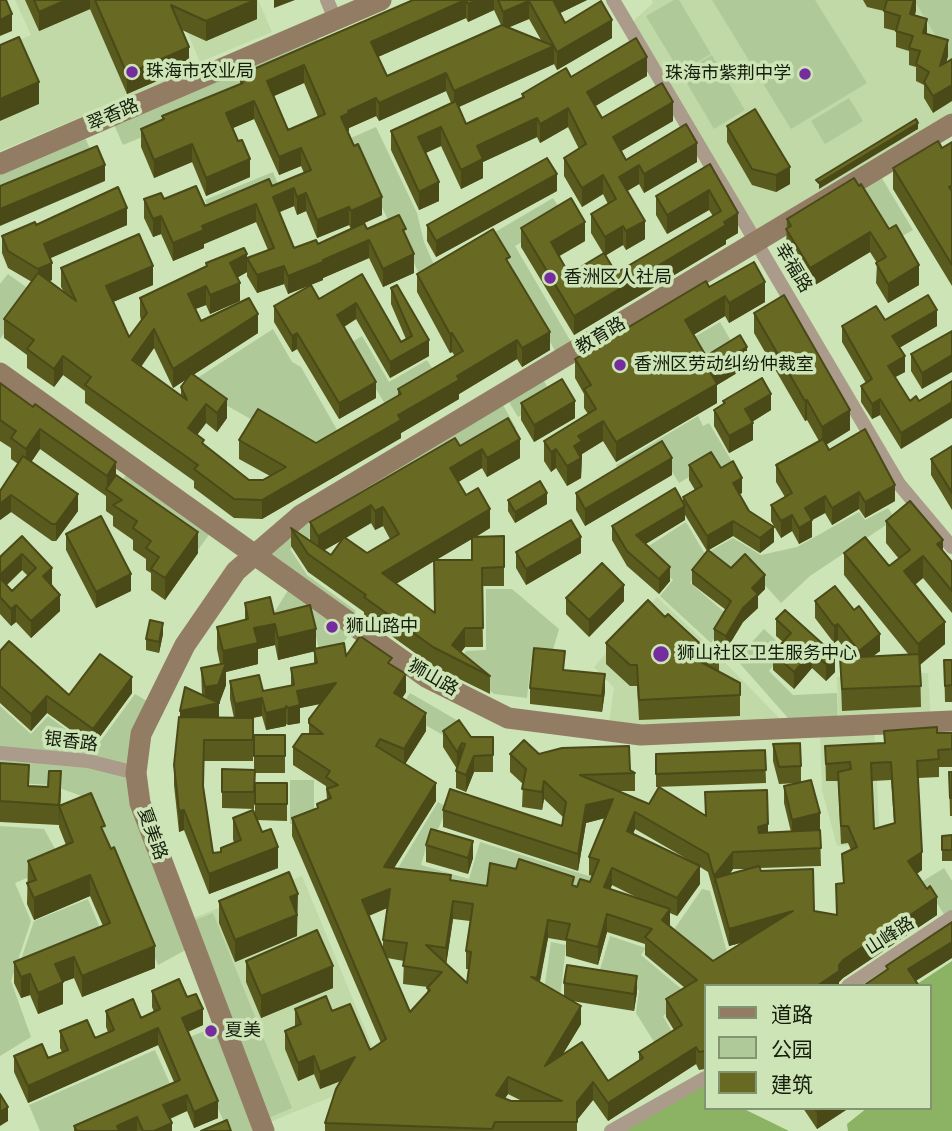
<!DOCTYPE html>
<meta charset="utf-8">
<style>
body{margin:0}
#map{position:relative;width:952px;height:1131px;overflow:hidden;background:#cde4b6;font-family:"Open Sans","Noto Sans SC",sans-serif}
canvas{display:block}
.legend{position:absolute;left:704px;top:984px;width:228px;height:126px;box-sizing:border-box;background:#cde4b6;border:2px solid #839472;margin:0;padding:9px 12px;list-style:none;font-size:21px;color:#151d0c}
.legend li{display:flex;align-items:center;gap:14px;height:35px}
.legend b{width:35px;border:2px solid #839472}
</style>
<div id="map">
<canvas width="952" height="1131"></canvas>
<ul class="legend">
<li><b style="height:9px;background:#927c63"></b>道路</li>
<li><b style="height:19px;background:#b0c999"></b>公园</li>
<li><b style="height:19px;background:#686922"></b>建筑</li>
</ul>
</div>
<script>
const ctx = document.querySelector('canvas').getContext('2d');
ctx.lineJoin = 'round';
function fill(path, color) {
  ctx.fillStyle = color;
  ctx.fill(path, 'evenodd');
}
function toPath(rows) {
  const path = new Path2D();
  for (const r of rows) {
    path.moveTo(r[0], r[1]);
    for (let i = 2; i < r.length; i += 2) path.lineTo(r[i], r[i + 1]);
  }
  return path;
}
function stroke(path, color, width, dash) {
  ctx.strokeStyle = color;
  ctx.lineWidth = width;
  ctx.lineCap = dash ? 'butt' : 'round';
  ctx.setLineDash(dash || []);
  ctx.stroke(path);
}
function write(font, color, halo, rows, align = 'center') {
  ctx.font = font + ' "Open Sans","Noto Sans SC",sans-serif';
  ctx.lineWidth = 7;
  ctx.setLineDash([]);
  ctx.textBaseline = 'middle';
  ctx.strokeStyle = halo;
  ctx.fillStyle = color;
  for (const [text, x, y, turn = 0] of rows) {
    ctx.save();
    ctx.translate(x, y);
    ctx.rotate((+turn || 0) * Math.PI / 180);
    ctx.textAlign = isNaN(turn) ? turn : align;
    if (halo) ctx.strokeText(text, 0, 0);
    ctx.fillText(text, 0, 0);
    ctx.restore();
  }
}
const built = toPath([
 [15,0,166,0,195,69,0,151,0,48,31,35],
 [173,0,258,0,272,32,200,62],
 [652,0,952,0,952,123,757,241,629,25,653,3],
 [657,597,705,642,790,729,608,730,614,688,594,667],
 [928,673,931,722,874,725,880,843,837,846,822,790,820,728,839,727,837,677],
 [302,876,384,1075,263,1125,185,921]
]);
const green = toPath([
 [674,0,679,0,711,54,680,72,646,16],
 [712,0,815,0,867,83,791,129],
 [914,0,952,0,952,63],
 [315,33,325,54,233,99,123,145,112,120],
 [712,55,745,110,714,129,681,73],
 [849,98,863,121,825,144,811,121],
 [376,127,417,213,424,242,438,274,423,284,401,231,392,229,351,138],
 [82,131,95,160,0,199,0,168],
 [273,172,280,189,212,217,205,200],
 [880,175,913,230,890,243,858,188],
 [553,198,565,217,515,246,574,347,558,356,490,235],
 [8,274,33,292,0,339,0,284],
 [720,322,738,353,706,371,689,340],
 [273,329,292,362,301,367,344,442,319,457,188,384],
 [362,336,389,382,427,360,439,379,388,409,349,344],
 [541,376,553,397,518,417,506,397],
 [500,400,516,428,461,460,456,452,290,549,307,575,356,611,350,618,259,553],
 [698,416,703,426,709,423,737,470,721,480,711,464,679,483,662,455,623,478,616,465],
 [129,471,213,529,198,550,114,492],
 [888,508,895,519,810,576,781,603,746,564,730,579,707,561,690,583,729,616,711,643,660,596,673,580,641,551,686,522,705,554,733,538,761,555,797,547,859,512,865,520],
 [292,584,353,629,339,649,320,654,313,622,272,616],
 [486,589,512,589,559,629,549,664,531,662,527,698,494,694,458,664,466,651,486,650],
 [764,629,786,650,769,671,793,695,837,693,838,723,795,726,736,659],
 [410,693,460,722,450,739,399,710],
 [135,694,152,704,134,769,0,749,0,706,31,734,48,716,94,750],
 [0,756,85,764,134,776,191,947,158,965,90,799,51,785,0,782],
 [290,780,314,780,314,824,290,824],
 [438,802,447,807,439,827,427,844,421,865,469,879,480,842,592,877,587,897,512,884,487,877,484,901,389,883],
 [0,826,44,829,63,863,15,883,31,921,11,981,31,1037,0,1056],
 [944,868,952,881,952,911,945,916,923,881],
 [702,889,710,891,730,963,713,974,668,938],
 [88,899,106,942,14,980,34,921],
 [213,913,292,1108,266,1119,187,923],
 [610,936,646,948,641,955,691,997,663,1016,678,1042,661,1053,636,1013,639,990,596,983],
 [551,942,566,945,559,1008,543,998],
 [220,1025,258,1131,228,1131,187,1038],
 [155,1050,175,1095,92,1131,40,1131,29,1105]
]);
const forest = toPath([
 [952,961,952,1131,848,1131,847,1124,867,1108,929,1108,929,986,914,986],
 [705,1081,705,1108,742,1108,789,1131,621,1131]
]);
const street = toPath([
 [327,0,335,19],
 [613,0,899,484,952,547],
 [0,753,88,761,136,773],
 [848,986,952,917],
 [611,1131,705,1078]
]);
const secondary = toPath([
 [0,164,381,0],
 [0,373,426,677,508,718,641,735,952,721],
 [264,1131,140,803,136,773,141,734,185,645,236,571,301,515,952,124]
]);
const wall = toPath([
 [25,0,257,0,257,19,206,41,182,30,189,67,127,94,90,9,39,31],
 [413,0,587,0,560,13,565,23,612,38,557,70,554,64,459,107,466,124,522,98,522,94,571,77,647,76,595,106,602,118,673,121,621,151,626,160,697,162,644,193,639,184,627,191,645,239,626,250,623,245,606,255,616,273,713,216,709,210,667,234,656,215,656,196,710,164,738,233,726,240,726,244,574,335,521,247,521,228,585,241,559,256,569,274,603,253,591,233,591,214,608,204,603,194,582,207,564,176,564,158,579,149,568,127,540,143,537,137,483,162,483,178,461,189,441,146,426,153,439,201,419,210,391,150,391,131,451,103,446,91,379,121,376,116,349,128,349,131,347,132,382,215,351,229,349,225,317,238,306,211,297,215,294,206,279,212,294,248,318,244,367,229,406,236,414,273,383,287,369,258,323,278,323,280,288,294,284,284,257,293,247,276,247,258,268,250,256,222,204,244,204,248,173,261,161,234,153,237,144,218,144,199,164,199,205,206,272,186,304,173,301,166,279,175,254,119,233,128,250,177,206,196,192,162,154,178,141,147,141,129,162,120,162,116,240,85,240,75],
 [494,10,501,25,387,76,378,57,466,18,468,22],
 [529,19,541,40,508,27],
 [304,83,318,117,288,130,274,96],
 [863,0,916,0,916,10,915,15,927,34,948,56,933,113,924,98,924,85,916,81,916,67,909,65,909,51,896,47,896,31,884,28,884,11,867,7],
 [727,126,790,184,776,192,752,185,727,142],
 [952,142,952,286,893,189,893,168,942,148],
 [854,178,919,285,888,303,876,283,877,263,870,252,810,288,786,249,787,219],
 [557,191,436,257,427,241,427,225],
 [36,225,127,225,50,258,52,280,49,281,64,292,61,287,61,268,153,285,113,302,129,337,141,320,140,316,140,298,206,267,206,263,247,272,238,277,240,301,210,314,206,305,195,309,201,321,258,333,193,375,227,418,217,432,206,423,197,435,204,445,249,480,263,480,270,476,239,459,239,440,316,443,398,396,398,389,455,356,452,352,450,353,417,292,417,274,510,265,550,350,522,367,517,359,459,394,459,399,401,433,401,438,262,519,234,518,194,488,194,481,85,403,85,391,63,375,54,387,27,368,27,355,4,338,4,319,32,282,8,268,2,253,2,236],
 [154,348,173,388,188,378,181,387,181,396,141,367],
 [362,274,401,342,406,339,391,304,391,288,429,356,390,378,356,319,344,327,376,398,339,419,297,349,292,352,274,322,274,306,319,299],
 [709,287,765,302,729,323,725,316,693,335,706,356,747,367,717,385,717,403,616,462,603,441,582,454,581,478,567,486,556,468,551,472,544,461,544,441,588,414,584,408,584,394,575,378,575,359],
 [754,313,850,430,826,445,829,450,895,501,865,518,859,509,832,525,825,513,812,520,812,537,799,544,792,531,781,538,771,521,771,505,785,497,776,482,776,465,819,441,807,420,805,421,754,333],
 [885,320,937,326,899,348,905,372,895,377,910,401,901,449,880,415,872,419,861,402,861,386,866,383,842,342,842,326],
 [952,331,922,389,911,371,911,354],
 [0,383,116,475,198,553,165,600,151,590,151,573,146,570,146,559,133,550,133,540,113,526,113,516,106,511,106,496,40,449,31,462,78,511,56,541,52,541,11,512,0,520,18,464,11,459,11,448,0,441],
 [723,401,771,410,752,422,753,440,729,453,714,426,714,410,723,404],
 [521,403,575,418,534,442,521,420],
 [508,418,520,458,487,477,482,468,458,482,466,495,490,528,476,537,504,536,504,586,482,586,483,647,465,647,461,652,490,676,490,694,433,666,364,616,364,612,308,572,291,546,291,528,310,540,310,522,460,446],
 [371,523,375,530,383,526,390,539,367,553,346,538],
 [472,539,472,560,436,560],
 [341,541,331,555,324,550],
 [434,561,435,613,396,584],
 [952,437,952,510,931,475,931,459,952,446],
 [689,465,721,468,742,493,739,494,749,511,774,542,760,553,733,536,707,551,685,515,685,520,645,544,670,581,659,594,627,566,612,540,612,526,683,502,683,497,695,490,689,480],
 [672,475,585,526,576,510,576,493],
 [508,500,547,504,515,523,508,511],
 [886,521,943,551,952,562,952,613,923,578,915,585,945,644,920,665,921,707,842,711,840,658,851,657,838,640,834,643,815,618,815,601,880,651,873,656,909,655,844,575,844,553,889,566,899,559,886,543],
 [66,534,131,591,96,608,66,550],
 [22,536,52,584,60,611,31,638,16,622,11,626,0,614,0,557],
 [22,570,28,576,12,591,7,585],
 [516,552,581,553,526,585,516,568],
 [731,568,765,589,758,596,758,608,743,622,726,650,714,643,714,629,726,610,692,584,692,570],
 [566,598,624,601,589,637,566,614],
 [245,603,274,614,316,648,392,665,406,692,402,698,426,731,405,764,436,801,394,868,451,880,487,886,577,887,590,882,592,876,589,875,589,857,605,818,586,823,578,871,443,827,443,810,562,826,563,817,544,799,542,810,522,807,523,784,510,772,510,754,539,754,630,770,635,773,635,791,619,791,649,804,705,816,705,792,768,832,791,832,784,803,784,786,799,783,779,784,773,761,773,744,801,766,801,782,820,830,816,831,820,830,821,866,760,868,761,871,814,911,837,915,836,884,843,883,842,854,851,850,848,843,841,844,838,781,826,781,825,746,884,743,884,731,937,733,952,733,952,767,939,767,939,777,918,778,922,870,917,874,937,915,843,978,839,982,839,986,705,986,705,1069,699,1070,696,1064,608,1121,593,1100,577,1120,577,1131,325,1131,325,1123,341,1081,320,1089,314,1074,298,1081,285,1049,285,1031,295,1027,295,1009,332,1011,370,1050,381,1043,292,836,292,818,317,808,317,804,327,800,326,786,293,765,293,747,309,734,309,719,321,704,300,708,300,723,288,725,286,724,286,726,266,730,262,716,253,718,253,761,204,761,203,788,213,853,221,852,234,843,233,839,233,818,255,815,255,783,287,783,287,821,257,820,278,868,209,894,184,830,179,832,174,785,174,765,180,717,202,695,201,668,220,664,217,649,217,627,245,620],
 [275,645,278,660,314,651,314,663,291,668,291,685,263,691,230,681,230,699,234,718,219,717,219,704,226,685,226,672,258,664,258,649],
 [891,780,894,823,874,829,872,781],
 [635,829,694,863,633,834],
 [700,867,708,872,729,946,744,942,713,961,670,926,670,913,677,916,700,884],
 [733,869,748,869,730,874],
 [612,885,640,899,610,889],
 [387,908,383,940,383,948,369,916],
 [453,919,470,921,466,951,466,969,469,969,467,983,446,964],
 [607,932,645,944,645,955,685,988,666,999,666,1017,674,1030,639,1052,639,1060,608,1081,562,1055,581,1024,572,1001,634,1011,637,992,564,983,564,996,540,982,548,938,566,941,566,956,598,965],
 [387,958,404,961,403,984,428,987,427,993,410,1012],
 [508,1094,522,1101,511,1101,505,1098],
 [665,617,719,661,719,671,740,695,740,716,639,720,637,686,630,686,606,664,606,643],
 [776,619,835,672,826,681,812,668,794,689,773,670,773,653,783,642,776,636],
 [163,634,159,653,146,650,146,639],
 [0,651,69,695,132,693,93,746,47,713,31,731,0,703],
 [944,660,952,660,952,702,945,702],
 [564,670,605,691,602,712,530,704,530,688],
 [443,731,471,737,493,755,493,772,474,772,466,792,456,788,456,771,458,766,457,769,443,747],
 [254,735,285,735,285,773,255,773,254,809,222,808,222,769,254,770],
 [765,750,766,783,656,787,656,754],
 [0,763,29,786,61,792,60,806,105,835,155,968,82,997,74,978,63,982,63,1004,38,1014,30,995,21,998,14,983,14,962,103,926,90,896,34,920,27,904,28,861,66,845,59,827,59,819,59,825,0,822],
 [949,772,952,772,952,816,950,816],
 [952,835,952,861,942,861,942,836],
 [426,845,473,858,468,874,426,862],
 [219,901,298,915,297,916,297,936,235,962,219,923],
 [246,961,333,988,261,1018,246,982],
 [152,991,187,997,203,1025,188,1032,218,1118,194,1128,187,1111,170,1119,172,1131,74,1131,74,1126,174,1082,158,1045,28,1103,14,1072,14,1056,48,1058,62,1052,60,1048,60,1031,95,1038,108,1032,106,1027,106,1011,141,1018,154,1012,152,1007],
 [803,1108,849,1108,817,1129]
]);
const shadedWall = toPath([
 [66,0,90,0,90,9,39,31,39,12],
 [255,0,257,0,257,19,206,41,206,21],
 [274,0,295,0,274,8],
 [466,0,466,18,371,60,371,42],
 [477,0,494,0,494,10,468,22,468,4],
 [552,0,587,0,552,17],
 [914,0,916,0,916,10,910,31,910,14],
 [529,1,529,19,503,30,503,12],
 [12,14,12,31,0,36,0,20],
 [927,19,927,35,923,33],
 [612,20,612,38,557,70,557,52],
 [948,40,948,56,940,83,940,66],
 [554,46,554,64,454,109,454,91],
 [189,47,189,67,127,94,127,74],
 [647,57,647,76,587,111,587,92],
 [304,65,304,83,267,99,267,81],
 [446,73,446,91,379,121,379,103],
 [39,82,39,104,0,121,0,99],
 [952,85,952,101,933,113,933,96],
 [376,98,376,116,349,128,349,131,341,135,341,117,348,111],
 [254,101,254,119,226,131,226,113],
 [673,102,673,121,613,156,613,137],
 [568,108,568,127,540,143,540,124],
 [537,118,537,137,483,162,483,178,461,189,461,170,477,146],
 [918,123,918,129,819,189,819,183],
 [441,127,441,146,418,156,418,137],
 [697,143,697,162,644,193,644,174],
 [192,144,192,162,154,178,154,160],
 [301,148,301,166,279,175,279,157],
 [250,159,250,177,206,196,206,178],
 [105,165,105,181,0,226,0,209],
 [639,165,639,184,619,196,619,177],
 [790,167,790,184,776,192,776,175],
 [557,174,557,191,436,257,436,241],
 [603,175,603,194,582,207,582,188],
 [439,182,439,201,419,210,419,192],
 [294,188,294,206,273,215,273,197],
 [709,190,709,210,667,234,667,215],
 [306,193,306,211,297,215,297,197],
 [382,197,382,215,351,229,351,211],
 [256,204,256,222,204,244,204,248,173,261,173,243,202,226],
 [349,207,349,225,317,238,317,220],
 [127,208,127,225,44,261,44,244],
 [738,213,738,233,726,240,726,244,574,335,574,316],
 [161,216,161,234,153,237,153,219],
 [645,221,645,239,626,250,626,231],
 [585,222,585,241,551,261,551,242],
 [623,226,623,245,605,256,605,237],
 [870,232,870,252,810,288,810,268],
 [369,240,369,258,323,278,323,280,288,294,288,276],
 [247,254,247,272,230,282,230,263],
 [414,254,414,273,383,287,383,269],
 [52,263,52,280,38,286,38,269],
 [919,265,919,285,888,303,888,284],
 [153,266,153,285,106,305,106,286],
 [284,266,284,284,257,293,257,275],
 [765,282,765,302,729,323,729,303],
 [240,283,240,301,210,314,210,295],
 [206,286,206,305,188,312,188,294],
 [725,296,725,316,685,340,685,320],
 [356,303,356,319,337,331,337,315],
 [937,310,937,326,892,352,892,336],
 [258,314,258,333,173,388,173,369],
 [154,329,154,348,132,379,132,360],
 [550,332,550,350,522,367,522,348],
 [297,333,297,349,292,352,292,336],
 [452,333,452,352,450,353,450,334],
 [429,340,429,356,390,378,390,362],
 [517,340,517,359,459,394,459,399,401,433,401,438,262,519,262,500,398,415,457,376],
 [747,347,747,367,717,385,717,403,616,462,616,442,709,370],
 [952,355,952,372,922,389,922,373],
 [63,356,63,375,54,387,54,369],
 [905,356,905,372,888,381,888,366],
 [376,382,376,398,339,419,339,403],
 [771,394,771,410,745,426,745,409],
 [227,399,227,418,217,432,217,413],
 [880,399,880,415,872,419,872,404],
 [807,400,807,420,805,421,805,401],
 [575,401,575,418,534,442,534,425],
 [952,402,952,418,901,449,901,433],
 [206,404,206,423,188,447,188,428],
 [850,410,850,430,822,447,822,427],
 [603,421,603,441,582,454,581,478,567,486,567,466,578,436],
 [753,423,753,440,729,453,729,436],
 [40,429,40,449,26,470,26,449],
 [520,439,520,458,487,477,487,458],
 [482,449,482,468,450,487,450,468],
 [556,449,556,468,551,472,551,452],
 [672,458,672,475,585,526,585,509],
 [116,462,116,483,107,490,107,476],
 [742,478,742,493,733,498,733,483],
 [895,485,895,501,865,518,865,502],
 [859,492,859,509,832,525,832,508],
 [547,493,547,504,515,523,515,512],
 [78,494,78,511,56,541,56,524],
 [11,495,11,512,0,520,0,504],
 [825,496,825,513,805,524,805,508],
 [371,505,371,523,318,554,318,536],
 [685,506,685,520,636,550,636,535],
 [383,507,383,526,375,530,375,511],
 [490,509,490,528,382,592,382,573],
 [792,515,792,531,781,538,781,521],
 [812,520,812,537,799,544,799,528],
 [733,521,733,536,707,551,707,536],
 [774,527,774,542,760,553,760,538],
 [198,532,198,553,165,600,165,578],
 [581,537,581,553,526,585,526,569],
 [943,540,943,562,937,544],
 [22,554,22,570,0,591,0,575],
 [923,556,923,578,904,593,904,571],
 [670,567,670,581,659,594,659,579],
 [52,568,52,584,43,593,43,576],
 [131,574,131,591,96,608,96,592],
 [765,575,765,589,758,596,758,608,743,622,726,650,726,636,752,588],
 [624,585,624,601,589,637,589,620],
 [60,595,60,611,31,638,31,621],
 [16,605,16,622,11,626,11,609],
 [945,622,945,644,918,666,918,644],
 [163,623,163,634,159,653,159,642],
 [275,624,275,645,258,649,258,664,226,672,226,685,219,704,219,725,180,733,180,711,205,706,205,687,223,673,223,651,254,628],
 [838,624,838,640,834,643,834,626],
 [465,628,465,647,456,659,452,645],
 [316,629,316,651,278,660,278,638],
 [880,634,880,651,859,667,859,651],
 [812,652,812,668,794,689,794,672],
 [835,655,835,672,826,681,826,664],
 [406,674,406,692,394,711,394,693],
 [605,674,605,691,602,712,602,696],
 [132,677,132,693,93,746,93,729],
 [336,683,336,700,300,708,300,723,288,725,288,708,297,691],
 [47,696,47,713,31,731,31,714],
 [262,698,262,716,235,721,235,704],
 [286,708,286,726,266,730,266,713],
 [426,713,426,731,404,766,404,749],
 [462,743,462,759,457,769,457,752],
 [474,756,474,772,466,792,466,775],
 [61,771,61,792,59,825,59,805],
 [544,781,544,799,542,810,542,792],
 [436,783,436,801,384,884,384,867],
 [613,799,613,816,586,823,578,871,578,854,586,805],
 [184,810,184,830,179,832,179,811],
 [635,812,635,829,627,849,627,831],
 [820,813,820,830,792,836,792,820],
 [768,824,768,842,758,844,758,827],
 [473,841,473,858,468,874,468,858],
 [278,847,278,868,209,894,209,874],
 [733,852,733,869,718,889,715,878,714,893,714,876],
 [922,852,922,870,908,879,908,861],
 [700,866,700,884,677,916,677,898],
 [612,868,612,885,604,904,604,887],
 [90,875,90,896,34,920,34,898],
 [390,889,390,907,362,918,362,900],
 [298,894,297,936,235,962,235,940,290,897],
 [937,897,937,915,843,978,839,982,839,965,843,960],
 [453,901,453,919,446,966,446,948],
 [670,909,670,926,662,920],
 [793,911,793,929,729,946,729,929],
 [607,914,607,932,598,965,598,947],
 [548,920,548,938,537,995,537,978],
 [952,942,952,958,908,986,908,969],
 [155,946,155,968,82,997,82,976],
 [74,957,74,978,55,985,55,964],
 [333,966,333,988,261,1018,261,996],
 [839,971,839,986,817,986],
 [30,974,30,995,21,998,21,977],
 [637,976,637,992,634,1011,634,994],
 [63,982,63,1004,38,1014,38,993],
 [581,1006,581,1024,545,1084,545,1066],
 [203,1009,203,1025,182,1034,182,1018],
 [158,1028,158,1045,28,1103,28,1086],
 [696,1047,696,1064,608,1121,608,1103],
 [314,1056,314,1074,298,1081,298,1063],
 [355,1057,355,1075,320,1089,320,1072],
 [508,1077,508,1094,496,1112,496,1095],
 [593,1082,593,1100,577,1120,577,1102],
 [187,1095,187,1111,163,1121,163,1105],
 [218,1101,218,1118,194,1128,194,1112],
 [8,1107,8,1121,0,1126,0,1112],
 [824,1108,849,1108,817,1129,817,1112],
 [137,1117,137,1131,117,1131,117,1126],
 [172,1123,172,1131,154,1131]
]);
const building = toPath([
 [0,0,6,0,12,14,0,20,0,0],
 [34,0,66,0,39,12,34,0],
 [95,0,255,0,206,21,171,5,189,47,127,74,95,0],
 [413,0,465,0,371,42,387,76,502,25,554,46,529,1,503,12,498,0,553,0,565,23,601,1,612,20,557,52,554,46,454,91,446,73,379,103,376,98,348,111,349,113,341,117,354,146,358,144,382,197,351,211,349,207,317,220,306,193,297,197,294,188,273,197,294,248,316,240,318,244,364,223,367,229,399,215,406,229,403,230,414,254,383,269,369,240,323,260,323,262,288,276,284,266,257,275,247,258,274,248,256,204,202,226,204,230,173,243,161,216,153,219,144,199,161,193,164,199,196,186,205,206,269,179,272,186,311,170,301,148,279,157,254,101,226,113,238,141,242,140,250,159,206,178,192,144,154,160,141,129,164,119,162,116,243,83,240,75,413,0],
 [304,65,325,114,288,130,267,81,304,65],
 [466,0,477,0,468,4,466,0],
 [887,0,914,0,910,14,927,19,923,33,948,40,940,66,952,59,952,85,933,96,924,82,929,72,916,64,920,51,909,48,913,36,896,31,900,16,884,11,887,0],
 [19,37,39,82,0,99,0,45,19,37],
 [636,38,647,57,587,92,602,118,662,83,673,102,613,137,626,160,686,124,697,143,644,174,639,165,619,177,645,221,626,231,623,226,605,237,591,214,616,199,603,175,582,188,564,158,586,144,568,108,540,124,537,118,477,146,483,159,461,170,441,127,418,137,439,182,419,192,391,131,456,101,466,124,524,97,522,94,566,68,571,77,636,38],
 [755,109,790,167,776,175,752,169,727,126,755,109],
 [916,119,918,123,819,183,816,180,916,119],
 [938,141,942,148,952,142,952,186,949,187,952,191,952,265,893,168,938,141],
 [97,146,105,165,0,209,0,186,97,146],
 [547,158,557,174,436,241,427,225,547,158],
 [710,164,738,213,724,222,726,225,574,316,521,228,571,198,585,222,551,242,569,274,604,253,616,273,721,211,709,190,667,215,656,196,710,164],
 [854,178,859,186,861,184,889,229,896,225,919,265,888,284,876,263,886,257,870,232,810,268,786,229,791,226,787,219,854,178],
 [118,187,127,208,44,244,52,263,38,269,8,251,2,236,35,222,36,225,118,187],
 [493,229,510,257,506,259,550,332,522,348,517,340,457,376,459,380,398,415,401,420,262,500,234,499,194,469,198,465,85,385,91,377,63,356,54,369,27,349,34,340,4,319,38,273,76,301,61,268,139,234,153,266,106,286,129,337,147,313,140,298,207,266,206,263,244,248,247,254,230,263,240,283,210,295,206,286,188,294,201,321,249,298,258,314,173,369,154,329,132,360,187,400,181,387,191,373,227,399,217,413,206,404,188,428,204,440,202,443,249,480,263,480,286,467,239,440,258,409,316,443,401,394,398,389,463,351,452,333,450,334,417,274,493,229],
 [754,262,765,282,729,303,725,296,685,320,706,356,740,335,747,347,709,370,717,384,616,442,603,421,578,436,582,441,574,446,581,458,567,466,556,449,551,452,544,441,596,409,584,389,591,385,575,359,706,281,709,287,754,262],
 [362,274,401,342,412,336,391,288,397,285,429,340,390,362,356,303,337,315,376,382,339,403,297,333,292,336,274,306,311,285,319,299,362,274],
 [784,295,850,410,822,427,807,400,805,401,754,313,784,295],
 [928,295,937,310,892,336,905,356,888,366,910,401,916,396,919,401,952,381,952,402,901,433,880,399,872,404,861,386,872,379,842,326,876,306,885,320,928,295],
 [952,331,952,355,922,373,911,354,952,331],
 [762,378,771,394,745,409,753,423,729,436,714,410,725,403,723,401,762,378],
 [562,379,575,401,534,425,521,403,562,379],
 [0,383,33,407,35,404,116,462,107,476,40,429,26,449,11,438,16,431,0,420,0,383],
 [508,418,520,439,487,458,482,449,450,468,466,495,478,488,490,509,382,573,435,613,434,560,472,560,472,537,504,536,504,567,482,568,483,628,465,628,452,645,490,676,433,647,397,621,364,597,366,595,308,554,291,528,331,555,344,537,367,553,399,534,383,507,375,511,371,505,318,536,310,522,455,438,460,446,508,418],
 [865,429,895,485,865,502,859,492,832,508,825,496,805,508,812,520,799,528,792,515,781,521,771,505,792,493,776,465,823,439,829,450,865,429],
 [662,441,672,458,585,509,576,493,662,441],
 [952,446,952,493,931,459,952,446],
 [711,452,721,468,733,461,742,478,733,483,749,511,774,527,760,538,733,521,707,536,683,497,702,486,689,465,711,452],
 [23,456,78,494,56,524,52,524,11,495,0,504,0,491,23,456],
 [116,475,198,532,165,578,151,569,159,557,146,548,151,541,133,528,137,521,113,505,122,500,106,489,116,475],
 [540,481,547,493,515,512,508,500,540,481],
 [675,488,685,506,636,535,670,567,659,579,627,551,612,526,675,488],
 [910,501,943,540,937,544,952,562,952,591,923,556,904,571,945,622,918,644,844,553,865,537,889,566,910,550,886,521,910,501],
 [101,516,131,574,96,592,66,534,101,516],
 [571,520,581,537,526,569,516,552,571,520],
 [22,536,52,568,43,576,60,595,31,621,16,605,11,609,0,597,0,578,12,591,36,568,22,554,0,575,0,557,22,536],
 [708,550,731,568,745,554,765,575,752,588,758,594,743,608,726,636,714,629,731,601,692,570,708,550],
 [602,563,624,585,589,620,566,598,602,563],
 [835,586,854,610,859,606,880,634,859,651,838,624,834,626,815,601,835,586],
 [270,597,274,614,310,605,316,629,278,638,275,624,254,628,258,643,223,651,217,627,248,619,245,603,270,597],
 [648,600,665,617,668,614,719,661,701,662,740,683,740,695,639,700,637,665,630,665,606,643,648,600],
 [785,610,835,655,826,664,812,652,794,672,773,653,791,633,776,619,785,610],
 [150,620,163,623,159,642,146,639,150,620],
 [360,636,392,658,388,663,406,674,394,693,426,713,404,749,380,739,376,746,436,783,384,867,451,875,450,880,487,886,490,863,516,869,519,859,574,877,572,885,577,887,580,879,590,882,599,860,589,857,613,799,586,805,578,854,443,810,450,789,562,826,566,802,544,781,542,792,522,789,526,769,510,754,524,740,539,754,562,748,629,746,630,770,635,773,580,775,649,804,659,787,706,816,705,792,767,790,768,824,758,827,759,833,820,830,821,848,733,852,714,876,708,854,635,812,627,831,700,866,677,898,612,868,604,887,670,909,662,920,713,961,793,911,729,929,715,878,759,866,761,871,813,869,814,911,837,915,836,884,844,883,842,854,857,847,848,826,841,826,838,772,851,769,850,762,826,764,825,746,885,743,884,731,937,727,937,733,952,733,952,749,938,750,939,759,917,761,922,852,908,861,927,889,930,886,937,897,843,960,839,965,839,971,817,986,705,986,705,1051,699,1052,696,1047,608,1103,593,1082,577,1102,577,1122,495,1122,492,1129,325,1123,336,1089,355,1057,320,1072,314,1056,298,1063,285,1031,301,1024,295,1009,326,996,332,1011,350,1004,370,1050,386,1039,292,818,318,808,317,804,331,798,327,789,338,785,326,777,330,771,293,747,302,734,323,734,309,723,309,719,336,683,297,691,300,705,288,708,286,706,286,708,266,713,262,698,235,704,230,681,259,675,263,691,294,685,291,668,317,663,314,649,344,643,346,656,360,636],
 [891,762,895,823,874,829,871,763,891,762],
 [390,889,383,940,407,943,403,966,442,972,427,988,430,990,410,1012,362,900,390,889],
 [453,901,473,904,466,951,471,952,467,983,426,945,446,948,453,901],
 [607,914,652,929,645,937,697,980,666,999,682,1025,639,1052,643,1058,608,1081,582,1042,545,1066,581,1006,531,977,537,978,548,920,570,924,566,939,598,947,607,914],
 [508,1077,562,1101,511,1101,496,1095,508,1077],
 [9,641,69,695,100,654,132,677,93,729,47,696,31,714,0,686,0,651,9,641],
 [534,648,565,651,563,670,605,674,602,696,530,688,534,648],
 [919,654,921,686,842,689,840,658,919,654],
 [944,660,952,660,952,685,945,686,944,660],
 [226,663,218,685,205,687,201,668,226,663],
 [185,687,219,703,180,711,185,687],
 [179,717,253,718,253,740,204,740,203,786,213,853,221,852,221,848,241,840,233,818,253,810,262,832,271,829,278,847,209,874,184,810,179,811,174,765,179,717],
 [459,720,471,737,493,737,493,755,474,756,466,775,456,771,465,744,462,743,457,752,443,731,459,720],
 [254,735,285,735,285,756,254,756,254,735],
 [800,743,801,766,779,767,773,744,800,743],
 [765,750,766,770,656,774,656,754,765,750],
 [0,763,29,765,28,786,48,787,49,771,61,771,59,805,0,801,0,763],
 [222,769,255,770,254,792,222,792,222,769],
 [949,772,952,772,952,798,950,798,949,772],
 [811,780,820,813,792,820,784,786,811,780],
 [255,783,287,783,287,804,255,804,255,783],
 [91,793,105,826,101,827,111,849,114,847,155,946,82,976,74,957,55,964,63,982,38,993,30,974,21,977,14,962,110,923,90,875,34,898,27,883,36,880,28,861,73,842,59,806,91,793],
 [431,829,473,841,468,858,426,845,431,829],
 [952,835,952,850,942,850,942,836,952,835],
 [289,872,298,894,290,897,297,915,235,940,219,901,289,872],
 [952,922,952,942,908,969,919,986,863,986,888,969,886,966,952,922],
 [317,930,333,966,261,996,246,961,317,930],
 [567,965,637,976,634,994,564,983,567,965],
 [179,979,187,997,196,994,203,1009,182,1018,218,1101,194,1112,187,1095,163,1105,172,1123,154,1131,143,1131,137,1117,117,1126,119,1131,77,1131,74,1126,180,1080,158,1028,28,1086,14,1056,42,1044,48,1058,68,1050,60,1031,87,1020,95,1038,114,1030,106,1011,133,999,141,1018,160,1009,152,991,179,979],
 [0,1094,8,1107,0,1112,0,1094],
 [814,1108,824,1108,817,1112,814,1108],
 [227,1120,231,1131,201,1131,227,1120]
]);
const markers = [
 [132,72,7,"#742c9f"],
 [805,74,7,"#742c9f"],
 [550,278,7,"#742c9f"],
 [620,365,7,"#742c9f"],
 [332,627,7,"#742c9f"],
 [661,654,9,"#742c9f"],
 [211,1031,7,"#742c9f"]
];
const poiNames = [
 ["珠海市农业局",146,72],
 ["珠海市紫荆中学",791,74,"right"],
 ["香洲区人社局",564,278],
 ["香洲区劳动纠纷仲裁室",634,365],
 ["狮山路中",346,627],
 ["狮山社区卫生服务中心",677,654],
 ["夏美",225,1031]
];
const streetNames = [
 ["翠香路",113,115,-23],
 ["幸福路",793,268,59],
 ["教育路",601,336,-31],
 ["狮山路",433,678,30],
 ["银香路",71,742,7],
 ["夏美路",152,834,70],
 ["山峰路",890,936,-33]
];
fill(built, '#c0d9a6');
fill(green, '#b0c999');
fill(forest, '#8cb263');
stroke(street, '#aa9b8a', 14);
stroke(secondary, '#927c63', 21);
fill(wall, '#595a1d');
fill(shadedWall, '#494a18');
fill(building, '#686922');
stroke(building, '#494a18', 2);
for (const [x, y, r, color] of markers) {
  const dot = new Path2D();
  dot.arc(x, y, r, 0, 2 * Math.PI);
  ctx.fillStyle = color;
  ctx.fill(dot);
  stroke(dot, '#cde4b6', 2.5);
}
write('18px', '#151d0c', '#cde4b6', poiNames, 'left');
write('18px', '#151d0c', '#cde4b6', streetNames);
</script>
